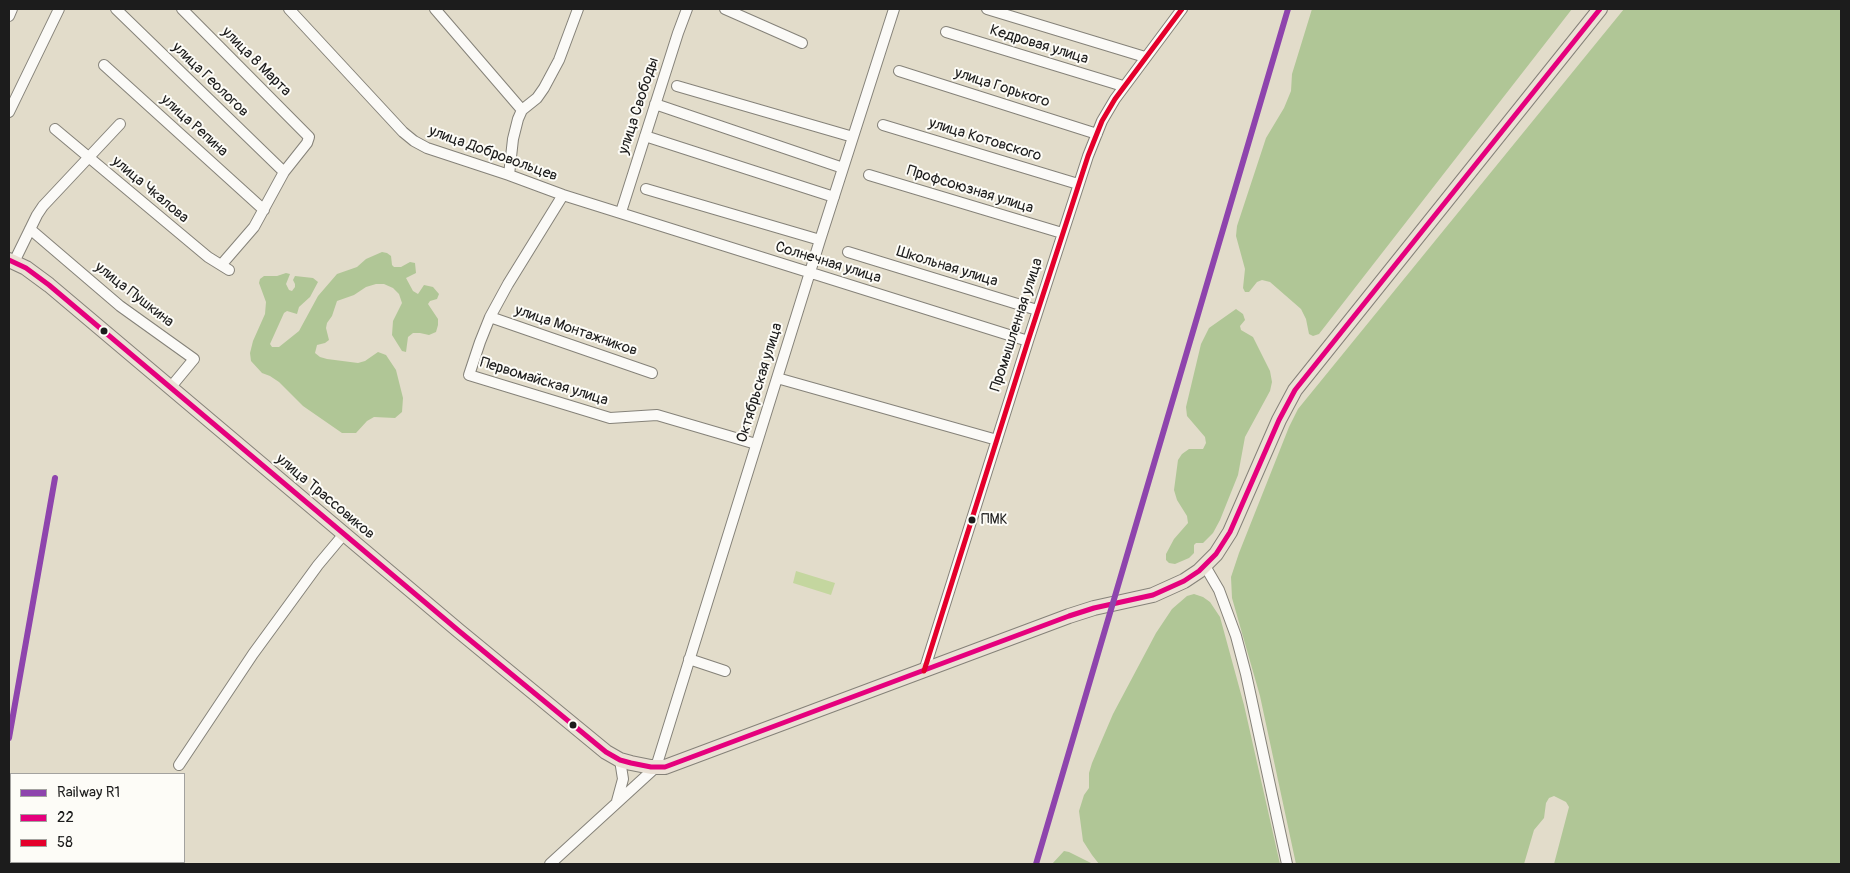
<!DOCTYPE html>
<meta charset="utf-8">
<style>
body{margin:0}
#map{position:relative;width:1850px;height:873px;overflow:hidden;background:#e2dcca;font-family:Pangolin,sans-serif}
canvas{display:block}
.frame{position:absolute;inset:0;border:10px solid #1c1c1c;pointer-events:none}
.legend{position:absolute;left:10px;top:773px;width:175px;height:90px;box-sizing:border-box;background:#fdfcf7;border:1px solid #a3a29f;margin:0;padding:6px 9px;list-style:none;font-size:15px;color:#1c1c1c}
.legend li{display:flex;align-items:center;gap:10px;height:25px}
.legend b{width:25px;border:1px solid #a3a29f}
</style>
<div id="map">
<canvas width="1850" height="873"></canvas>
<div class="frame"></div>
<ul class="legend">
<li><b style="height:6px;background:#8e44ad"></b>Railway R1</li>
<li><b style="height:6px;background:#e5007d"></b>22</li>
<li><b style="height:6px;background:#e4002b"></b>58</li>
</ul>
</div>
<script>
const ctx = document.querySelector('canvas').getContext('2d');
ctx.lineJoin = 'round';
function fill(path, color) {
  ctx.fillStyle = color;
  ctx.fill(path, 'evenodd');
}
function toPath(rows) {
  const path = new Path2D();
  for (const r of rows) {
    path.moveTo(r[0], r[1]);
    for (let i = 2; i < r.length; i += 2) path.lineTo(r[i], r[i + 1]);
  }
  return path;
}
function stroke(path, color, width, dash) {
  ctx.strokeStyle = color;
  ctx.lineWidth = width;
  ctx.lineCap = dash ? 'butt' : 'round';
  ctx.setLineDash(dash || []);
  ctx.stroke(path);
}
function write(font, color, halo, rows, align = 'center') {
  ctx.font = font + ' Pangolin,sans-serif';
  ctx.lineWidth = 4;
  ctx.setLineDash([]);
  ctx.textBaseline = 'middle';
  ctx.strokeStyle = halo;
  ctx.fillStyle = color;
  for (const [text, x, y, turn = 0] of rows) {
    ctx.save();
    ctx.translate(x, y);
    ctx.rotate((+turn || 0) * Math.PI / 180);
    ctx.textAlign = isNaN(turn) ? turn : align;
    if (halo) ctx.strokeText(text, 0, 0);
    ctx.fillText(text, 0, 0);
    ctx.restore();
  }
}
const green = toPath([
 [796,571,835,583,831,595,793,583]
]);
const forest = toPath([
 [1312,9,1572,9,1319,334,1313,336,1309,334,1306,319,1301,309,1270,282,1262,280,1257,282,1249,292,1245,292,1243,288,1245,269,1236,236,1237,226,1266,138,1284,108,1291,91,1292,74],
 [1624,9,1841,9,1841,864,1554,864,1569,807,1566,802,1554,796,1549,798,1546,803,1544,818,1534,830,1524,864,1296,864,1260,696,1232,598,1231,577,1239,553,1289,427,1298,409],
 [382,252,387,253,391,256,392,265,394,267,401,267,410,262,415,263,416,273,406,278,413,291,418,294,424,285,433,287,439,294,437,299,430,301,428,304,438,319,438,325,436,332,429,335,420,333,413,333,408,337,406,352,402,351,392,335,393,321,402,303,399,294,393,288,384,284,376,284,366,287,354,295,337,301,332,316,327,323,326,328,329,340,325,343,317,345,315,353,320,357,327,359,358,363,365,361,378,352,386,355,396,370,403,398,402,412,395,418,374,417,367,421,356,433,342,433,303,406,279,382,270,376,262,373,251,361,250,353,253,341,265,314,266,302,259,283,260,279,264,276,277,276,286,273,290,274,286,284,289,290,292,291,295,287,295,284,293,280,295,276,313,278,318,282,310,297,299,307,297,314,287,311,284,313,270,344,272,347,279,347,299,331,318,296,337,274,357,267,366,259],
 [1236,309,1243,314,1245,320,1240,326,1241,330,1253,337,1270,371,1272,382,1270,391,1245,437,1238,475,1220,520,1213,533,1203,543,1196,543,1194,545,1194,553,1189,558,1175,564,1169,563,1166,560,1166,554,1174,539,1188,523,1187,516,1177,500,1174,490,1178,460,1182,454,1189,449,1203,449,1206,443,1205,437,1187,416,1186,407,1201,344,1209,328],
 [1194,594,1203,597,1210,602,1220,617,1244,705,1280,864,1099,864,1092,855,1083,841,1079,811,1084,795,1089,788,1089,773,1092,763,1113,714,1156,633,1172,609,1187,596],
 [1064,851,1069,852,1093,864,1052,864]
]);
const minor = toPath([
 [116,9,284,172],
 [182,9,309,137,307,143,284,172,254,227,222,264],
 [289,9,403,132,414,141,427,148,509,175,563,195,1028,341],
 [435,9,522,110],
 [725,9,802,43],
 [987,9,1145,57],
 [9,16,12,9],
 [946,32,1123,86],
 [104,65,264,210],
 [899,71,1097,134],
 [677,86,853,137],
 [655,104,843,168],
 [9,112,59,9],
 [883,125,1078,184],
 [55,129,208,257,229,270],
 [645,136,834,197],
 [509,175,513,139,518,119,522,110,537,98,544,88,559,60,578,9],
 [869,175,1062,233],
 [646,189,820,240],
 [563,195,508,284,490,317,480,342,469,375,610,418,657,415,756,444],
 [621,212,678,33,687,9],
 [30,229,120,306,194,359,170,388],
 [848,252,1037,310],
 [14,262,37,215,43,206,120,124],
 [490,317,652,373],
 [777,378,997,440],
 [1205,566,1219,590,1236,636,1246,674,1287,864],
 [689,659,725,671],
 [924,671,1028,341,1088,156,1102,121,1115,99,1182,9],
 [179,765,253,654,318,565,344,534],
 [617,801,623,779,620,760],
 [550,864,656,767,820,240,894,9]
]);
const major = toPath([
 [9,260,26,268,49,285,459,631,606,752,620,760,631,763,651,767,665,767,1069,616,1094,608,1153,595,1184,581,1199,571,1216,554,1230,532,1279,420,1295,390,1600,9]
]);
const rail = toPath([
 [9,738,55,478]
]);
const bus1 = toPath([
 [9,260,26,268,49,285,459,631,606,752,620,760,631,763,651,767,665,767,1069,616,1094,608,1153,595,1184,581,1199,571,1216,554,1230,532,1279,420,1295,390,1600,9]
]);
const bus2 = toPath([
 [924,671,1028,341,1088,156,1102,121,1115,99,1182,9]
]);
const rail1 = toPath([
 [9,738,55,478],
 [1036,864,1288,9]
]);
const markers = [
 [104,331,4.5,"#1c1c1c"],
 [972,520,4.5,"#1c1c1c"],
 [573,725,4.5,"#1c1c1c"]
];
const busNames = [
 ["ПМК",981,520]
];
const streetNames = [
 ["Кедровая улица",1039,45,17],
 ["улица 8 Марта",256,62,45],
 ["улица Геологов",210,80,44],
 ["улица Горького",1002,88,18],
 ["улица Свободы",639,106,-72],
 ["улица Репина",194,126,42],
 ["улица Котовского",985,140,17],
 ["улица Добровольцев",493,154,20],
 ["улица Чкалова",150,190,40],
 ["Профсоюзная улица",970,190,17],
 ["Солнечная улица",828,263,17],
 ["Школьная улица",947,267,17],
 ["улица Пушкина",134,295,38],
 ["Промышленная улица",1017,325,-72],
 ["улица Монтажников",576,331,19],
 ["Первомайская улица",544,382,17],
 ["Октябрьская улица",760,383,-73],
 ["улица Трассовиков",325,497,40]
];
fill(green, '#c4d69f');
fill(forest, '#b0c696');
stroke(minor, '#858279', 12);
stroke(major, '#858279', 16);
stroke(minor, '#fbfaf7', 10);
stroke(major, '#eae1d5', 14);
stroke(rail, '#adacaa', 4.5);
stroke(rail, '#fdfcf7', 2.5, [8]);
stroke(bus1, '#e5007d', 5);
stroke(bus2, '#e4002b', 5);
stroke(rail1, '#8e44ad', 6);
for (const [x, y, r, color] of markers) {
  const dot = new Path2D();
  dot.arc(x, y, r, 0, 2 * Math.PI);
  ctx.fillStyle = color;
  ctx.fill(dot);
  stroke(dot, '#fdfcf7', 2);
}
write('14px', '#1c1c1c', '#fdfcf7', busNames, 'left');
write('15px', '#1c1c1c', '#fdfcf7', streetNames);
</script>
